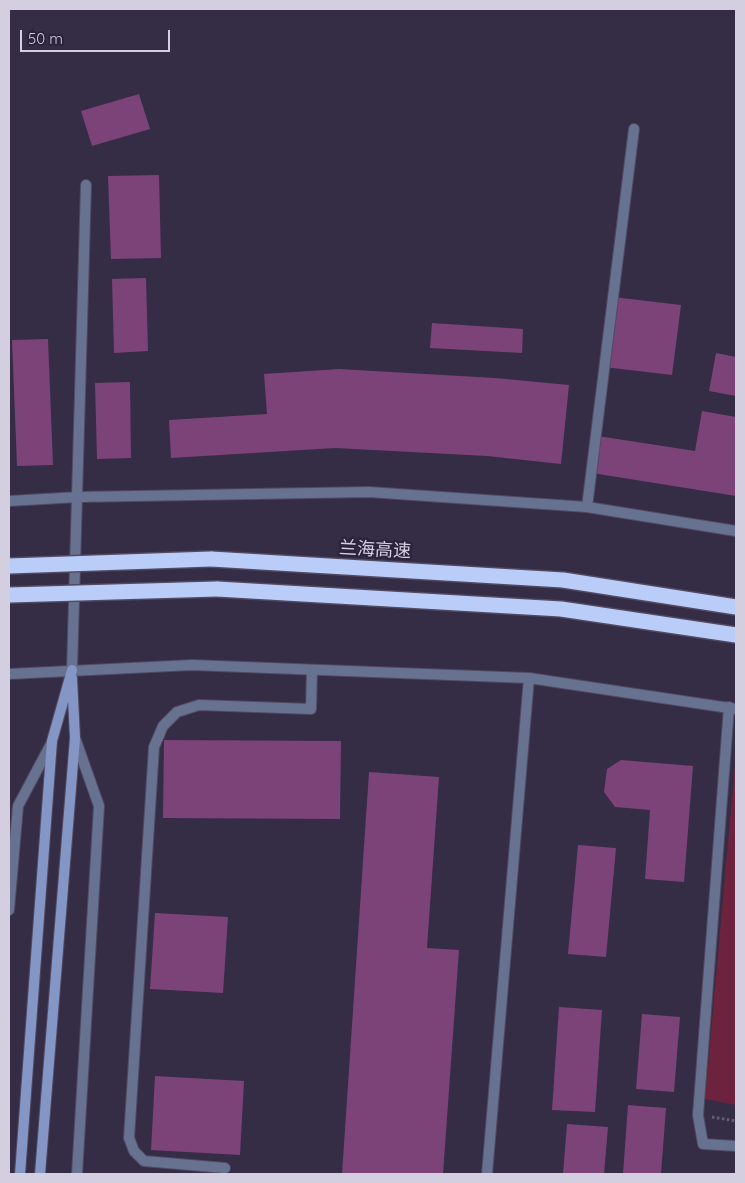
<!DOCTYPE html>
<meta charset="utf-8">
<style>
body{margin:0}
#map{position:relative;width:745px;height:1183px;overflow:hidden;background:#352c46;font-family:Quicksand,sans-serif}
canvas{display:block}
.frame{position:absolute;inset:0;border:10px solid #d4cfe0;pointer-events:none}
.scale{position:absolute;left:20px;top:30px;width:150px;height:22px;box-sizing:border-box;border:2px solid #d4cfe0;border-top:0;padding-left:6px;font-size:15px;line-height:18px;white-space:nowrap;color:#d4cfe0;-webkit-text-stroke:4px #2b223c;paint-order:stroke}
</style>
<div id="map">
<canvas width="745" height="1183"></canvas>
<div class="frame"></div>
<div class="scale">50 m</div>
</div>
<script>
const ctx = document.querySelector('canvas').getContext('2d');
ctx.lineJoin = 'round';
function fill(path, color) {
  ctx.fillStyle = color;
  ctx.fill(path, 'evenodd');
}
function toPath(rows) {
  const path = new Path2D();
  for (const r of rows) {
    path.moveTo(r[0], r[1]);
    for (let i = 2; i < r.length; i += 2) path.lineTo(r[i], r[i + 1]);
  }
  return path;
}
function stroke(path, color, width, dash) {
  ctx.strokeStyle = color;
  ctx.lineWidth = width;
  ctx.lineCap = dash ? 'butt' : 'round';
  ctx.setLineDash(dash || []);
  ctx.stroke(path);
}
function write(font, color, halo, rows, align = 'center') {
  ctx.font = font + ' Quicksand,"Noto Sans SC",sans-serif';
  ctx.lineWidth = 4.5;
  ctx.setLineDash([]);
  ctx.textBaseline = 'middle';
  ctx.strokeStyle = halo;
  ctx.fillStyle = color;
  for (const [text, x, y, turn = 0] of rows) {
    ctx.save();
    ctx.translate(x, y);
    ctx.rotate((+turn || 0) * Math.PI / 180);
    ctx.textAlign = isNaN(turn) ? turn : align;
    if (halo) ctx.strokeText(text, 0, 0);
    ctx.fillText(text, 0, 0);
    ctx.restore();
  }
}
const green = toPath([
 [736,754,736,1105,705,1099]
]);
const building = toPath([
 [139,94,150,129,92,146,81,111],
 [159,175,161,258,111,259,108,176],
 [146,278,148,351,114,353,112,279],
 [613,297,681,305,672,375,604,367],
 [432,323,523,329,522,353,430,348],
 [48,339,53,465,17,466,12,340],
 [716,353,736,357,736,396,709,391],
 [339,369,495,378,569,385,561,464,487,456,335,448,171,458,169,420,267,414,264,374],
 [130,382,131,458,97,459,95,383],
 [702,411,736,417,736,496,592,473,598,436,695,451],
 [164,740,341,741,340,819,163,818],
 [621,760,693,766,684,882,645,879,650,810,615,807,604,792,607,769],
 [369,772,439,777,427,948,459,950,443,1174,342,1174],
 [578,845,616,848,606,957,568,954],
 [155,913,228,917,223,993,150,989],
 [559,1007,602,1010,595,1112,552,1110],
 [642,1014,680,1017,674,1092,636,1089],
 [155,1076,244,1081,240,1155,151,1150],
 [628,1105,666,1108,661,1174,623,1174],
 [567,1124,608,1127,604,1174,563,1174]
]);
const path = toPath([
 [712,1117,736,1121]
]);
const service = toPath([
 [729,707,698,1115,703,1144,736,1146],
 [225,1168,144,1161,134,1151,129,1138,154,747,163,726,177,712,199,705,311,709,312,670]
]);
const minor = toPath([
 [587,507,634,129],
 [529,678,736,709]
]);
const tertiary = toPath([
 [9,501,78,497,369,492,587,507,736,531],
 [72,670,86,185],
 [9,674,192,665,529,678,487,1174],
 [75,738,99,806,77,1174],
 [9,910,18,806,52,742]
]);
const secondary = toPath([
 [20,1174,52,741,72,670],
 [40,1174,75,738,72,678]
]);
const motorway = toPath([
 [211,559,563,580,736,607],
 [217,589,561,609,736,635]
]);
const motorwayBridge = toPath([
 [9,566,211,559],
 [9,595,217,589]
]);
const streetNames = [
 ["兰海高速",375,550,3]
];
fill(green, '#6d233e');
fill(building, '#7c4378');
stroke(service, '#524962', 12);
stroke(minor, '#524962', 12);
stroke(tertiary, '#524962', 12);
stroke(secondary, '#524962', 12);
stroke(motorway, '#524962', 18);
stroke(path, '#665e75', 3, [2.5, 2.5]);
stroke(service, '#677290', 10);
stroke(minor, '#677290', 10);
stroke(tertiary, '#677290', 10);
stroke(secondary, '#8496c5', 10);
stroke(motorway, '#baccf8', 15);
stroke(motorwayBridge, '#524962', 18, []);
stroke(motorwayBridge, '#baccf8', 15);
write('18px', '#d4cfe0', '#2b223c', streetNames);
</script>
